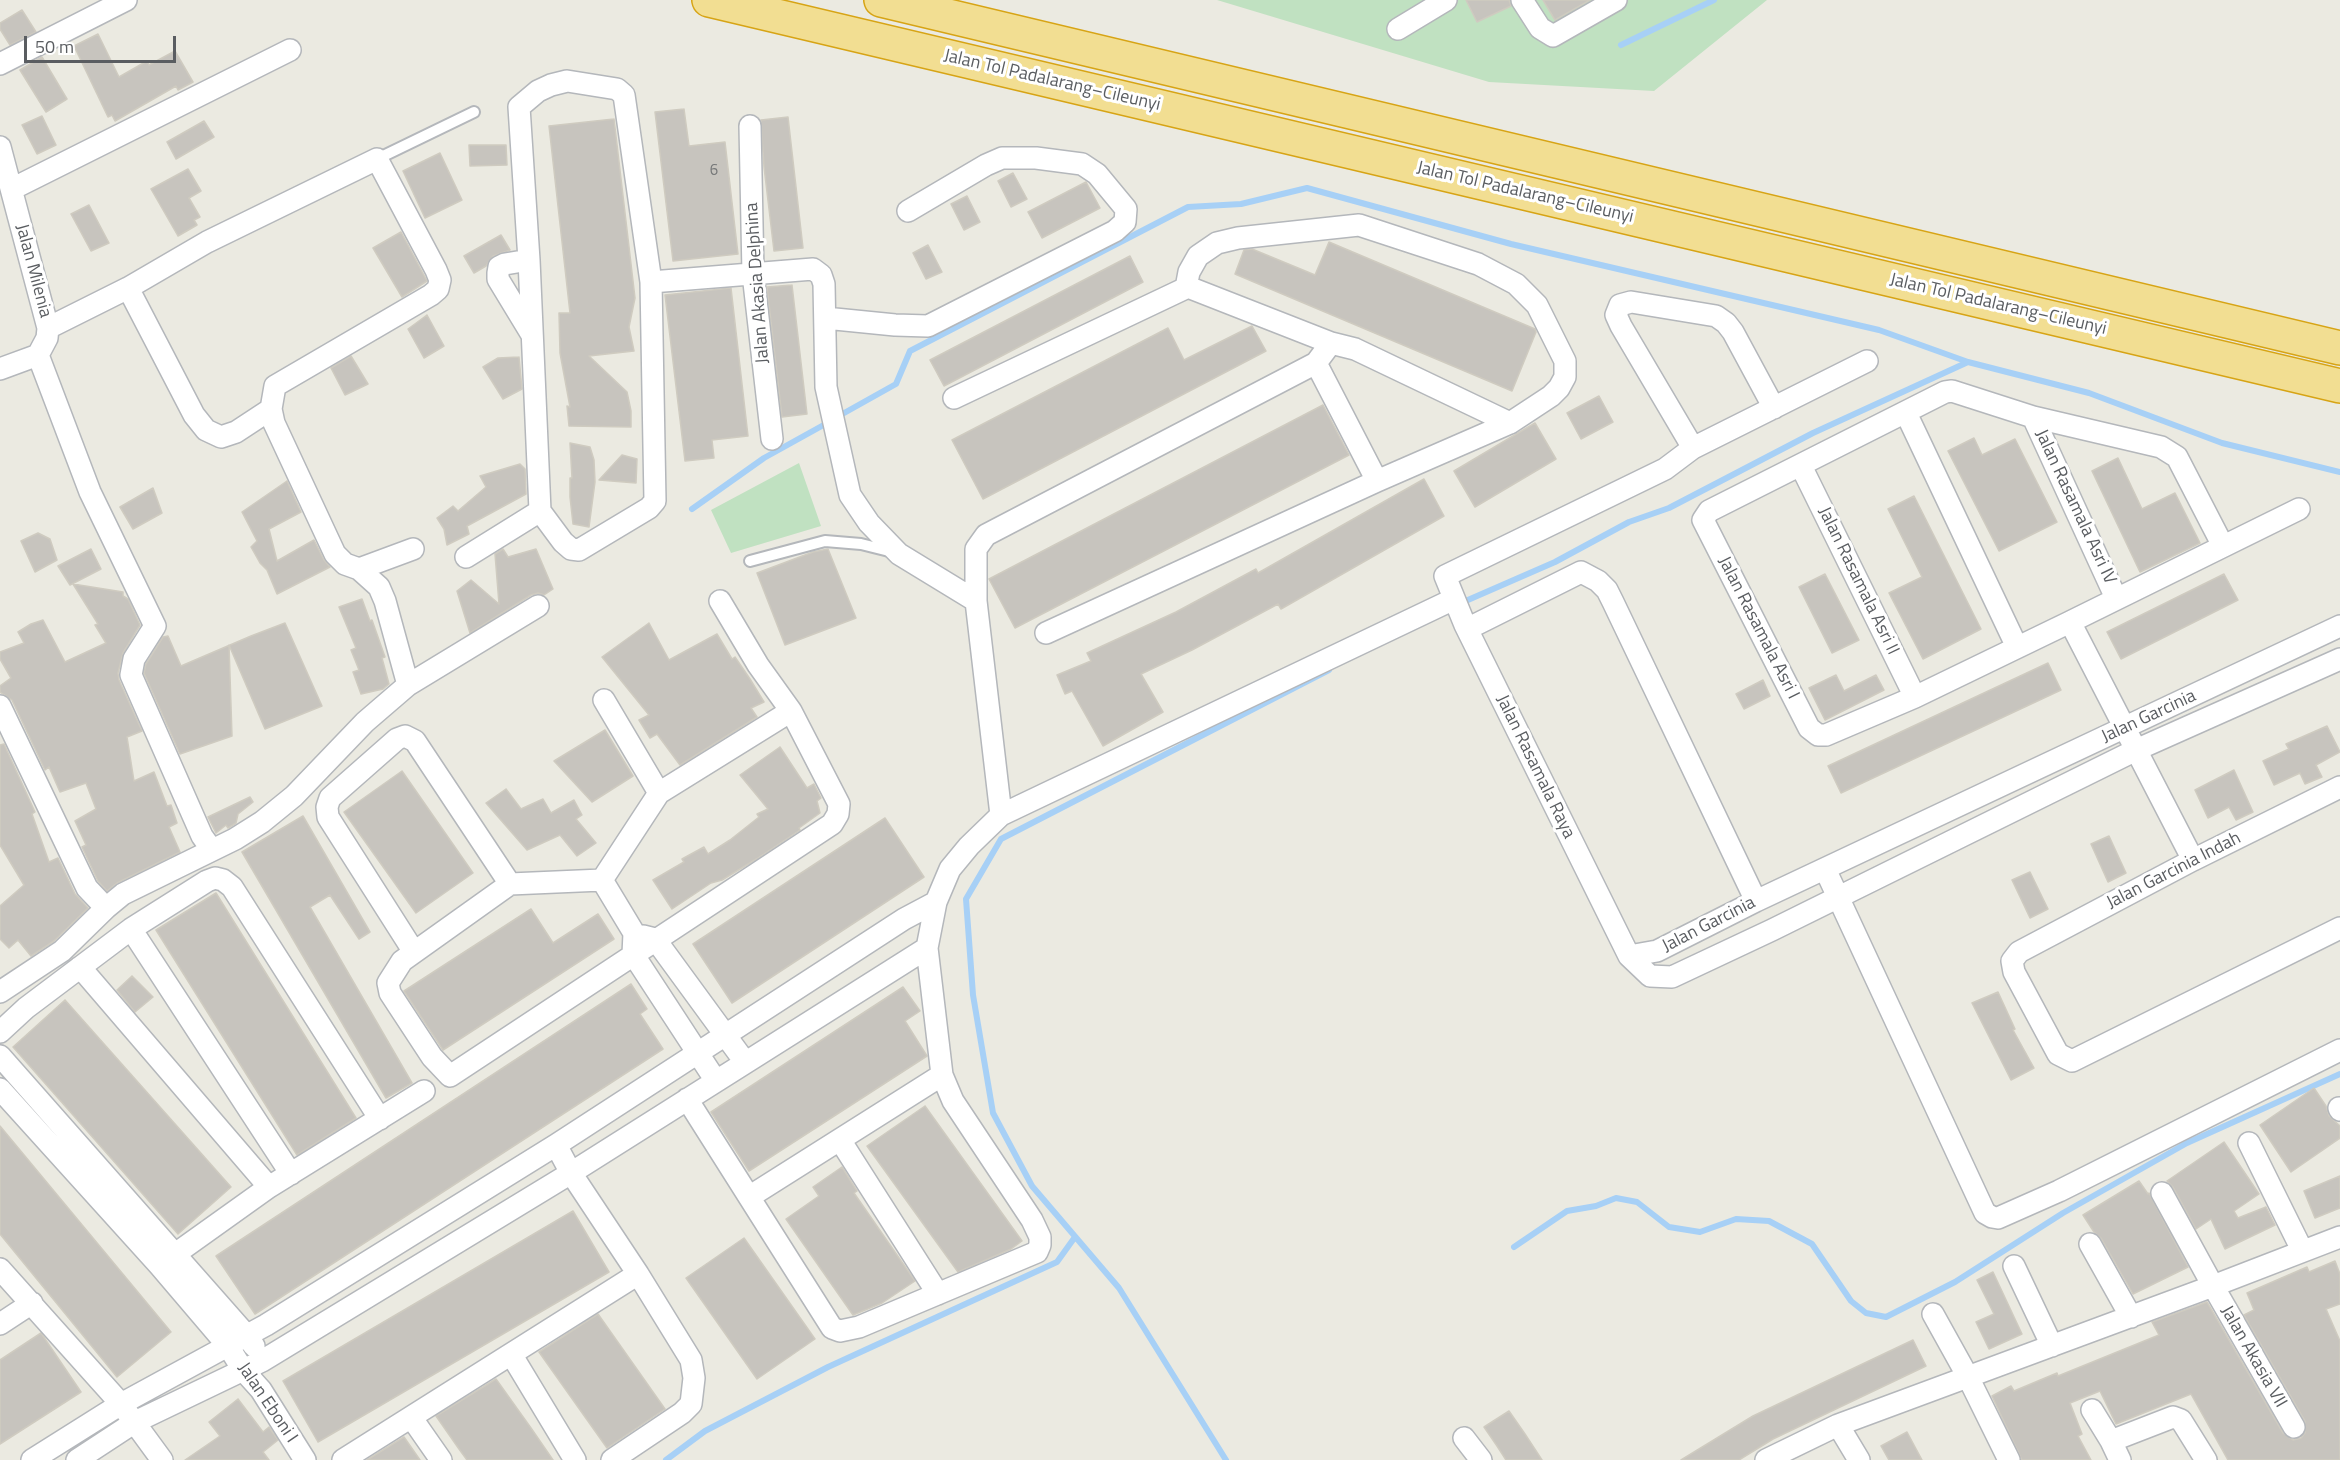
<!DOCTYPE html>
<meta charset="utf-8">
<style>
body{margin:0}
#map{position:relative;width:2340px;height:1460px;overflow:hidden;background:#ebeae1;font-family:"Titillium Web",sans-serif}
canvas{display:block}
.scale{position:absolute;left:24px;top:36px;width:152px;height:27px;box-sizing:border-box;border:3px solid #5a5d61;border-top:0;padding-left:8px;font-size:18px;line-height:21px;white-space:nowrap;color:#5a5d61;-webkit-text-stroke:4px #fff;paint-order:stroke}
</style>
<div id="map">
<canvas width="2340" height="1460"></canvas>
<div class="scale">50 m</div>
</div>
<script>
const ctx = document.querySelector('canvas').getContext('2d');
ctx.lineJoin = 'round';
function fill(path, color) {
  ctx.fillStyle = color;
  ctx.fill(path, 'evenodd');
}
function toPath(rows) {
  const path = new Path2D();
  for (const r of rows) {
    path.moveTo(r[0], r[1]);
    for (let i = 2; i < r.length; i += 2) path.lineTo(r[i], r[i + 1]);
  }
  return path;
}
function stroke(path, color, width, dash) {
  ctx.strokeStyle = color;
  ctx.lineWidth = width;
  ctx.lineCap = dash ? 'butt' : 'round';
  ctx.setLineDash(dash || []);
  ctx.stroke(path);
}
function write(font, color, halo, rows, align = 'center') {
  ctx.font = font + ' "Titillium Web",sans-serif';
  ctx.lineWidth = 6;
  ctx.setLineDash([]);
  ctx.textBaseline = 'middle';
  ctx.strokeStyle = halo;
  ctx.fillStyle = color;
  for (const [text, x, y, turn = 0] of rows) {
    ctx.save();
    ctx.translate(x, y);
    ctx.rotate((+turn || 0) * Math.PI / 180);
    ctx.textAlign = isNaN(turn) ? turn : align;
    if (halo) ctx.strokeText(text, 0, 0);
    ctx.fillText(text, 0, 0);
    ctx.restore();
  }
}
const green = toPath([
 [1217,0,1767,0,1654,91,1489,82],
 [799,463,821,526,731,553,711,510]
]);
const stream = toPath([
 [1621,45,1714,0],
 [837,417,896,384,910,351,1188,207,1241,204,1307,188,1511,244,1879,330,1968,362,2089,393,2222,443,2340,472],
 [692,509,764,458,829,422],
 [1461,603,1555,562,1629,522,1669,508,1813,433,1968,362],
 [1514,1247,1567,1211,1596,1206,1616,1198,1637,1202,1669,1227,1700,1232,1736,1219,1769,1221,1812,1244,1851,1301,1866,1313,1886,1317,1955,1282,2063,1213,2187,1143,2340,1074],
 [666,1460,705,1431,828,1367,1057,1262,1075,1237],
 [1226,1460,1119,1288,1032,1186,993,1113,973,995,966,899,1001,839,1329,670]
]);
const building = toPath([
 [1466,0,1509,0,1511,6,1477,22,1466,0],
 [1543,0,1590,0,1555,20,1543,0],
 [22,10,36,32,10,45,0,29,0,23,22,10],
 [98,34,119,77,147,61,149,65,175,51,193,82,178,90,176,86,115,121,112,115,108,117,74,46,98,34],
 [42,57,67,99,46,112,20,70,42,57],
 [684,109,689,146,725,142,738,254,673,261,655,112,684,109],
 [42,116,56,145,37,154,22,125,42,116],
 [788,117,803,248,774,251,764,167,761,120,788,117],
 [614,119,635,298,629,327,634,351,589,356,627,392,631,411,631,427,569,426,567,406,570,407,560,353,559,313,570,313,549,126,614,119],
 [204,121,214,137,176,159,167,142,204,121],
 [469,145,506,145,507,165,470,166,469,145],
 [440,153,462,200,425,218,403,171,440,153],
 [188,169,201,191,189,198,200,217,194,220,197,225,178,236,151,189,188,169],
 [1013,173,1027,199,1011,207,998,181,1013,173],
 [1086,182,1100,208,1042,238,1028,212,1086,182],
 [967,196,980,222,964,230,951,204,967,196],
 [89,205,109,243,91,251,71,214,89,205],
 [401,232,427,281,402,297,373,248,401,232],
 [501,235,510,250,493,256,486,266,474,273,464,256,501,235],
 [1329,242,1535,329,1536,332,1512,391,1235,274,1244,250,1252,249,1315,275,1329,242],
 [928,245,942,272,926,279,913,253,928,245],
 [1130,256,1143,282,944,386,930,360,1130,256],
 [792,285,807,414,782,417,767,287,792,285],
 [731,288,748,436,712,440,714,458,685,461,665,295,731,288],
 [427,315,444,346,424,358,408,329,427,315],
 [1252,326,1266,351,983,499,952,440,1168,328,1184,360,1252,326],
 [351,356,368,384,345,395,331,368,351,356],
 [519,357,522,389,503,399,483,367,498,358,519,357],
 [1599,396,1613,422,1581,439,1567,413,1599,396],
 [1323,405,1349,455,1015,628,989,579,1323,405],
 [1535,423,1556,459,1475,507,1454,471,1535,423],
 [1974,438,1982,455,2015,439,2057,522,1999,551,1948,451,1974,438],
 [570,443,590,447,594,460,595,482,589,527,573,524,570,497,570,478,572,478,570,443],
 [622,455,637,459,636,483,599,480,622,455],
 [2118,458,2142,509,2175,493,2200,543,2140,572,2092,471,2118,458],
 [520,464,525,469,526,494,467,526,469,534,447,545,444,529,437,518,453,506,458,511,486,487,480,476,520,464],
 [1424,479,1444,516,1281,609,1278,604,1192,650,1141,674,1163,712,1103,746,1072,691,1065,694,1057,675,1091,661,1087,653,1176,612,1256,569,1258,573,1424,479],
 [287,481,301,512,269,529,277,561,314,540,324,560,330,567,277,594,267,570,260,563,251,547,257,541,242,512,287,481],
 [153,488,162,513,133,529,120,507,153,488],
 [1914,496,1981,629,1923,659,1889,593,1922,577,1888,509,1914,496],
 [38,533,50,539,57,560,35,572,21,541,38,533],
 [91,549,101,569,70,585,58,566,91,549],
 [503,549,508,557,536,549,553,589,544,595,538,593,531,595,470,633,457,591,471,580,499,604,495,554,503,549],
 [828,549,856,618,785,645,757,573,813,552,828,549],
 [1825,574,1859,640,1832,653,1799,587,1825,574],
 [2224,574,2238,600,2121,659,2107,632,2224,574],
 [73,584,123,592,123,596,128,599,140,625,123,653,118,673,119,680,142,731,127,737,134,781,154,772,167,806,171,805,177,823,169,827,180,852,117,883,107,891,98,881,82,847,86,845,75,821,96,809,86,783,60,792,49,767,45,770,12,700,0,692,0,686,11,678,0,659,0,652,24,643,18,632,31,624,43,620,65,662,106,643,95,625,98,624,73,584],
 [362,599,370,621,372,620,385,657,382,658,389,684,383,689,361,694,353,672,359,670,351,650,356,648,339,607,362,599],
 [285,623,322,706,265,729,229,645,232,736,180,754,144,673,146,664,163,637,168,636,181,666,251,636,285,623],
 [649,623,669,660,717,634,732,659,735,657,750,679,764,702,751,708,757,717,680,765,657,734,650,738,639,720,649,715,602,657,649,623],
 [2048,663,2061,690,1841,793,1828,766,2048,663],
 [1836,675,1844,691,1876,675,1884,690,1825,720,1809,688,1836,675],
 [1763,680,1770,696,1744,709,1736,694,1763,680],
 [2327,726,2340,752,2316,765,2322,777,2305,784,2300,773,2274,785,2263,761,2289,749,2286,744,2327,726],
 [605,730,633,776,592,802,554,761,605,730],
 [4,744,35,812,32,814,49,862,58,858,75,894,88,908,54,941,31,956,18,940,9,948,0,939,0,906,24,885,0,845,0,745,4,744],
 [780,747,807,788,814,784,821,798,817,801,820,813,799,828,800,830,758,858,722,880,711,883,672,909,653,880,684,862,682,859,704,847,708,854,730,840,759,817,757,814,768,809,740,775,780,747],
 [2234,770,2253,812,2236,820,2229,807,2208,818,2195,790,2234,770],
 [402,771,473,873,416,913,344,812,402,771],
 [506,789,521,809,543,799,551,813,574,800,582,815,576,819,596,843,577,856,560,835,527,850,486,803,506,789],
 [250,797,253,802,238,814,236,823,228,828,226,825,216,833,208,817,250,797],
 [303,816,370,932,359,939,330,895,310,907,412,1083,386,1098,242,852,303,816],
 [885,818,924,877,732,1003,693,944,885,818],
 [2109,836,2126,873,2108,882,2091,844,2109,836],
 [2030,872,2048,909,2030,918,2012,880,2030,872],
 [216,893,356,1118,297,1155,156,930,216,893],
 [531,909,553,943,598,914,614,939,443,1050,404,991,531,909],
 [132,976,153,997,135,1012,117,990,132,976],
 [631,984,647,1009,640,1014,663,1049,255,1314,216,1256,631,984],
 [903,987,920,1011,905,1021,927,1056,749,1171,711,1112,903,987],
 [1998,992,2015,1029,2013,1030,2034,1068,2011,1080,1972,1003,1998,992],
 [65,1000,231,1187,178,1234,13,1047,65,1000],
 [2314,1088,2326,1106,2329,1116,2340,1126,2340,1138,2291,1172,2260,1125,2314,1088],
 [925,1106,1022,1241,1011,1249,958,1272,867,1146,925,1106],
 [0,1126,171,1332,117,1377,0,1234,0,1126],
 [2224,1142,2259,1194,2234,1211,2238,1218,2266,1207,2275,1225,2225,1249,2211,1219,2196,1229,2173,1187,2167,1181,2224,1142],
 [842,1167,857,1191,854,1193,915,1281,882,1303,853,1315,786,1219,819,1196,813,1187,842,1167],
 [2340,1176,2340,1208,2315,1218,2304,1191,2340,1176],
 [2139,1181,2148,1194,2149,1193,2188,1267,2133,1294,2101,1238,2094,1232,2083,1215,2139,1181],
 [573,1211,609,1272,318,1442,283,1381,573,1211],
 [744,1238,815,1339,757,1379,686,1278,744,1238],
 [2335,1261,2340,1274,2340,1304,2326,1309,2340,1341,2340,1460,2228,1460,2191,1394,2116,1424,2100,1391,2070,1403,2082,1434,2078,1436,2091,1460,2022,1460,1992,1396,2011,1386,2014,1391,2057,1373,2058,1376,2159,1335,2152,1322,2207,1302,2283,1433,2293,1440,2301,1438,2305,1433,2305,1421,2244,1315,2254,1310,2247,1293,2307,1267,2309,1272,2335,1261],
 [1993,1272,2022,1334,1989,1349,1976,1322,1994,1314,1977,1280,1993,1272],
 [598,1314,665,1409,607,1448,539,1352,598,1314],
 [41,1333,81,1392,0,1444,0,1360,41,1333],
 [1913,1340,1926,1366,1773,1439,1739,1460,1681,1460,1753,1416,1913,1340],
 [496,1379,531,1428,553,1460,467,1460,459,1449,436,1416,496,1379],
 [238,1399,263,1432,269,1427,278,1440,263,1452,269,1460,185,1460,220,1436,209,1422,238,1399],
 [1509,1411,1525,1434,1542,1460,1506,1460,1497,1446,1484,1427,1509,1411],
 [1907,1432,1922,1460,1889,1460,1881,1446,1907,1432],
 [404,1437,420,1460,367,1460,404,1437]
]);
const service = toPath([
 [377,159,474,112],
 [750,561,825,541,861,544,893,552]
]);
const minor = toPath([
 [1522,0,1540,28,1553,36,1616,0],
 [1398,29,1446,0],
 [0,64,126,0],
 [750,126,753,274,772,439],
 [0,147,48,328,47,338,38,355,0,369],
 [12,189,290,50],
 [529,260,505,264,499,267,498,273,498,279,532,335],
 [128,288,194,415,206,430,221,437,236,432,271,409],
 [825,318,895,325,928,326,1115,231,1125,222,1126,209,1097,174,1082,164,1036,158,1002,158,986,165,908,211],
 [48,328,128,288,207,242,377,159,436,270,440,280,438,289,431,295,275,386,271,409,274,423,335,554,345,564,359,569,379,587,385,601,408,685],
 [38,355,90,492,155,626,134,659,131,675,202,836,212,850],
 [1316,363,1377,481],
 [954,398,1188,287,1331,343],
 [1774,408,1733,332,1726,323,1716,316,1631,302,1620,305,1616,315,1621,326,1693,448,1665,469,1445,576,1465,625,1629,956,1650,976,1672,977,1772,930,2136,750,2340,659],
 [1906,413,2017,647],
 [2033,417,2116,598],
 [1693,448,1867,361],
 [1801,466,1915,697],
 [540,511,563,542,571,549,579,550,649,508,655,501,651,282],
 [466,557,540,511,529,260,519,107,538,91,551,85,567,81,617,89,624,95,651,282,813,269,821,275,824,284,826,387,850,495,869,523,899,554,976,601],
 [359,569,413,549],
 [720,601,758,665,791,711],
 [2070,622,2299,509],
 [1467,629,1581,572,1598,581,1607,590,1613,602,1756,901],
 [1046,633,1377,481,1510,423,1551,396,1559,388,1565,377,1565,361,1537,305,1516,284,1478,264,1359,225,1238,238,1217,243,1198,256,1189,272,1186,288],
 [604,700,659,793],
 [0,706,87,888,106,908],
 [2340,787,2193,860,2019,952,2012,961,2014,972,2058,1054,2072,1061,2340,928],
 [1001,815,976,601,976,549,986,535,1316,363,1331,343,1355,349,1510,423],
 [2193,860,2070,622,1915,697,1826,735,1818,735,1809,728,1703,520,1709,511,1945,392,1952,391,2033,417,2161,447,2177,457,2223,546],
 [1825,869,1985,1213,1992,1217,1998,1218,2059,1191,2340,1050],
 [602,880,634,933,633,954,716,1081],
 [510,884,402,961,388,983,390,993,432,1057,450,1076,832,824,838,814,839,804,791,711,659,793,602,880],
 [131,929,291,1174],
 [643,936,655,939,745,1062],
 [414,952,328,817,327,807,330,798,397,739,405,736,415,741,510,884,602,880],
 [1629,956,1657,951,1756,901,2340,626],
 [80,967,269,1187],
 [0,992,62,951,106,908,123,894,235,839,262,822,294,796,365,722,408,685,538,606],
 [0,1032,26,1008,131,929,207,881,215,878,223,880,232,887,380,1119],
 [0,1056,247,1336,254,1346],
 [0,1089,159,1265,228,1346,243,1370,261,1390,305,1460],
 [687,1099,832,1328,840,1331,859,1327,1037,1252,1040,1245,1040,1237,1032,1220,953,1101,942,1075,927,948,936,902,950,869,969,846,1001,815,1454,599],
 [2339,1108,2340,1110],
 [840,1140,938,1294],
 [2249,1143,2302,1250],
 [556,1145,571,1173,638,1274,691,1360,694,1378,691,1404,682,1413,612,1460],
 [2162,1193,2213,1286,2294,1427],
 [749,1197,942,1075],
 [2090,1244,2131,1317],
 [164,1262,269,1187,424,1091],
 [2014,1266,2052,1346],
 [0,1269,121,1404,162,1460],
 [1933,1314,1968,1377,2009,1460],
 [0,1324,32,1303],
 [511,1354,575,1460],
 [2092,1410,2111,1441],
 [411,1417,441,1460],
 [1838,1425,1859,1460],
 [1464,1438,1481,1460],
 [32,1460,121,1404,266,1325,556,1145,904,919,936,902],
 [77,1460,135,1422,262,1361,571,1173,927,948],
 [343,1460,638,1274],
 [1766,1460,1838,1425,2213,1286,2340,1237],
 [2120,1460,2111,1441,2173,1417,2181,1420,2206,1460]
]);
const motorway = toPath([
 [709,0,2340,386],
 [881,0,2340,348]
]);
const numberNames = [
 ["6",714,171]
];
const streetNames = [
 ["Jalan Tol Padalarang–Cileunyi",1052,81,13],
 ["Jalan Tol Padalarang–Cileunyi",1525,193,13],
 ["Jalan Milenia",33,271,75],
 ["Jalan Akasia Delphina",758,283,-94],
 ["Jalan Tol Padalarang–Cileunyi",1998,305,13],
 ["Jalan Rasamala Asri IV",2075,507,65],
 ["Jalan Rasamala Asri II",1858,581,64],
 ["Jalan Rasamala Asri I",1758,628,63],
 ["Jalan Garcinia",2149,717,-25],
 ["Jalan Rasamala Raya",1535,767,64],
 ["Jalan Garcinia Indah",2174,871,-27],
 ["Jalan Garcinia",1709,925,-27],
 ["Jalan Akasia VII",2253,1357,60],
 ["Jalan Eboni I",267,1403,56]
];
fill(green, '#c0e1c1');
stroke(stream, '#a7d0f6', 6);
fill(building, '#c7c4be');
stroke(building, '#cfcbc0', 1.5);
stroke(service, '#b4b7bb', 14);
stroke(minor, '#b4b7bb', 24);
stroke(motorway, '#d7a415', 36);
stroke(service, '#fff', 10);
stroke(minor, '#fff', 21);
stroke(motorway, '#f2de92', 33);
write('15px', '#757778', null, numberNames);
write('18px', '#5a5d61', '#fff', streetNames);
</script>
